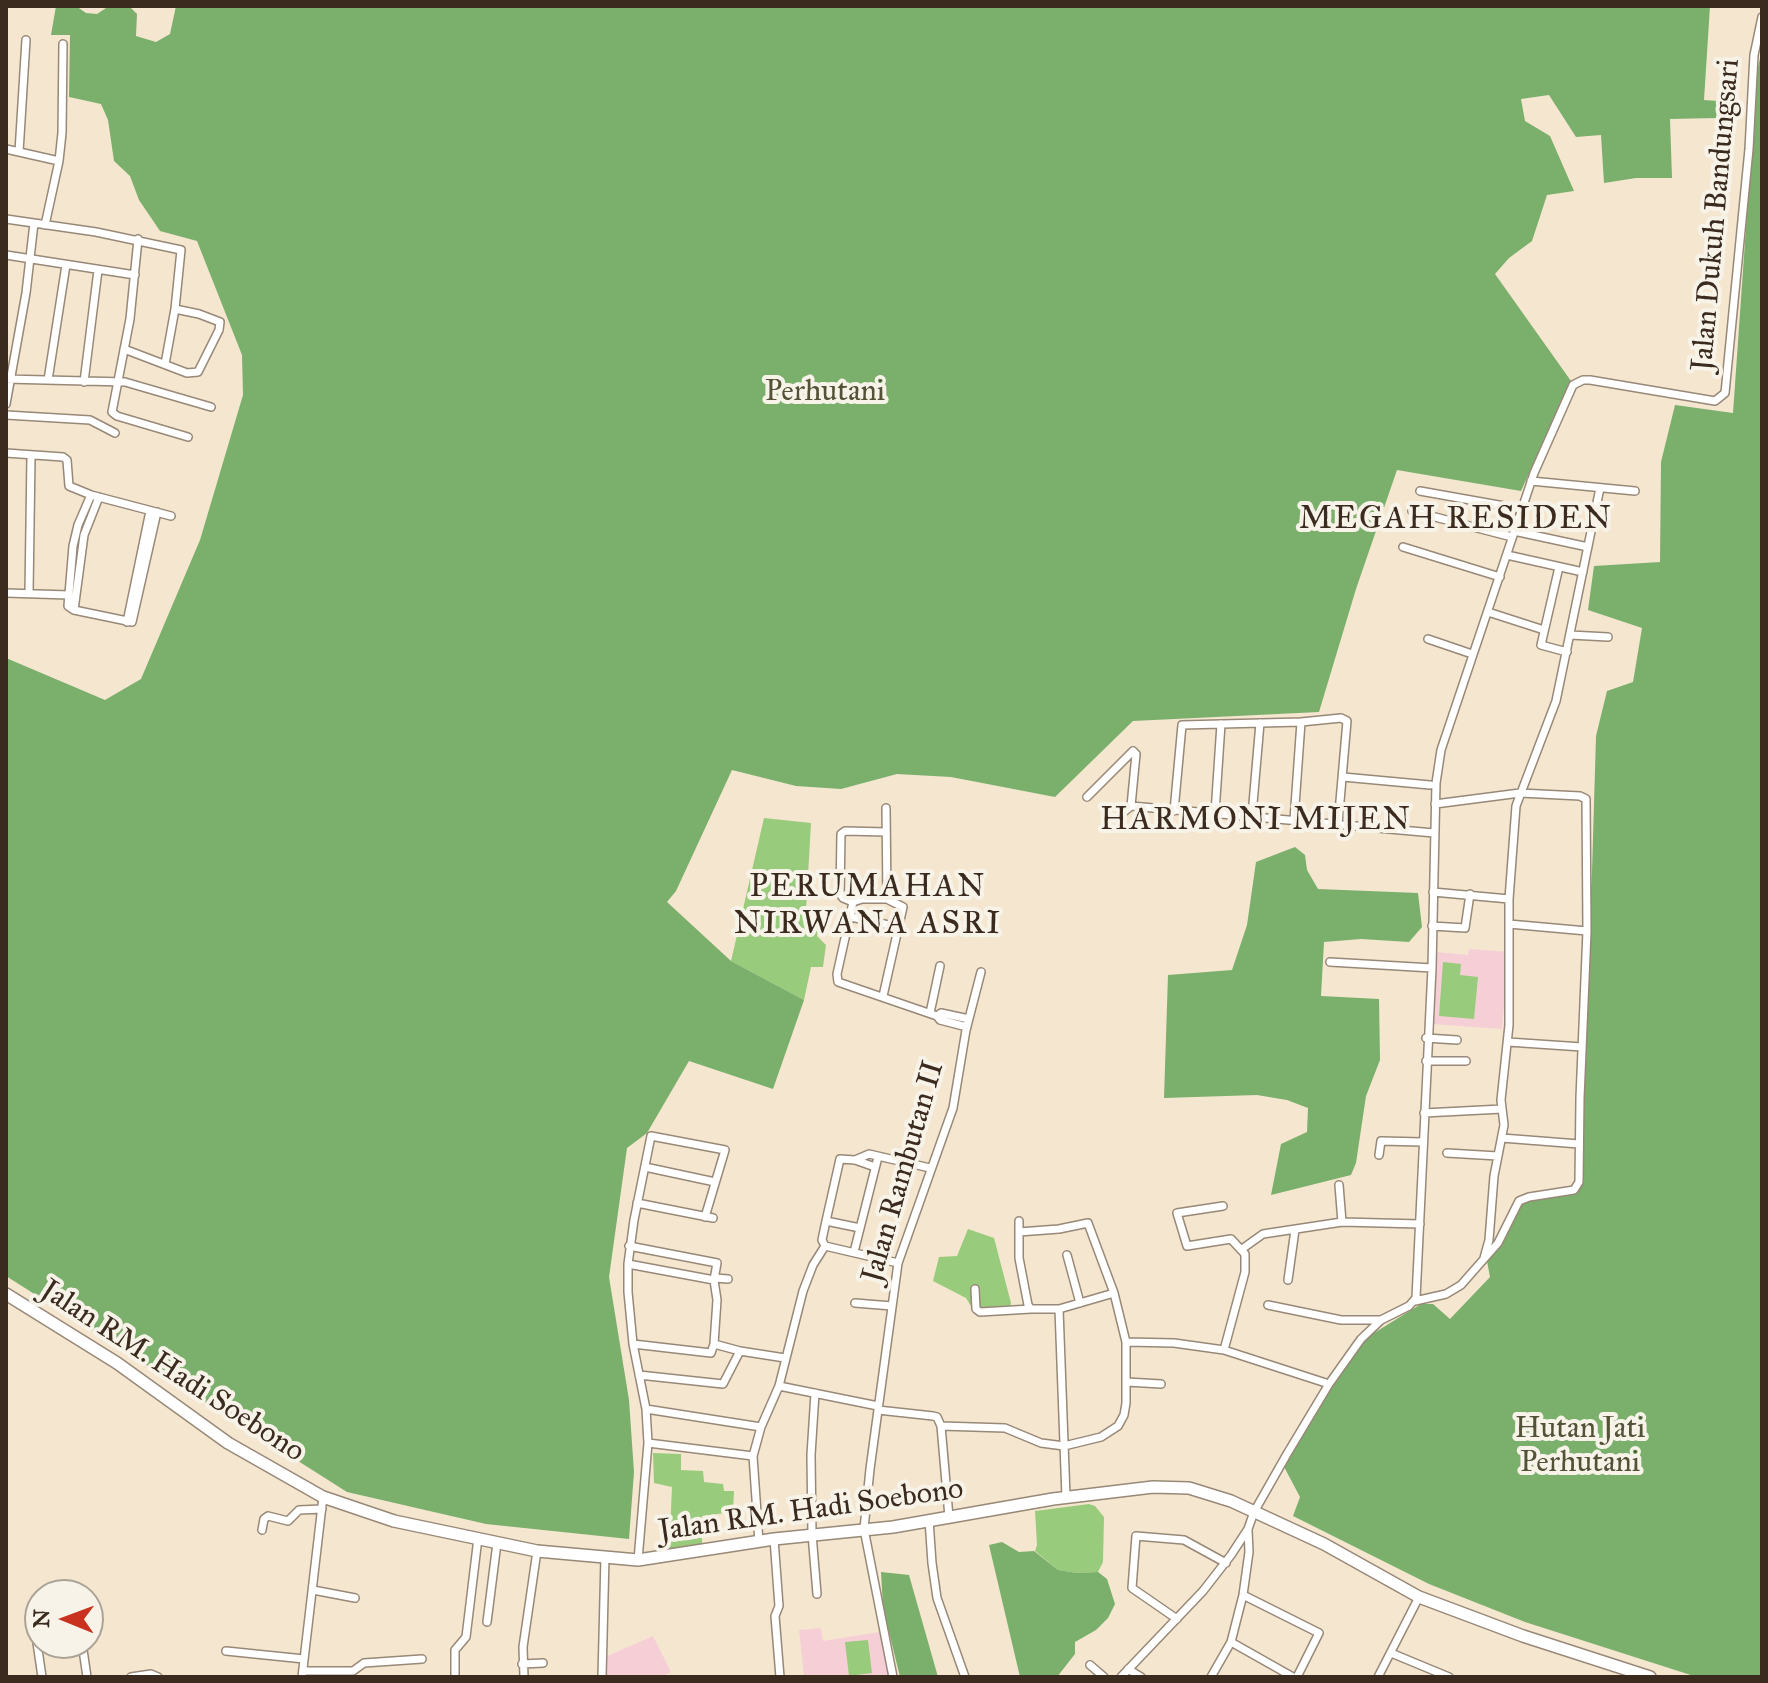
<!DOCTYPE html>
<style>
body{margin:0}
#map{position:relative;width:1768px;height:1683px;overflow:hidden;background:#f5e6d0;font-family:"IM FELL Great Primer",serif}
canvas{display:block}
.frame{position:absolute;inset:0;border:8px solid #3b2a1e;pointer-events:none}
.north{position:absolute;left:24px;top:1579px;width:80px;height:80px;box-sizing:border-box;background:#f7f3e8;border:2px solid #aca397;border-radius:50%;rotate:271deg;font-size:22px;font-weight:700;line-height:32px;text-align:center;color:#3b2a1e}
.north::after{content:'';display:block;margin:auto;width:28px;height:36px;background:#c8321e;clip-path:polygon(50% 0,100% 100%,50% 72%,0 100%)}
</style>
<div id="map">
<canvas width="1768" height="1683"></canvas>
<div class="frame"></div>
<div class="north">N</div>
</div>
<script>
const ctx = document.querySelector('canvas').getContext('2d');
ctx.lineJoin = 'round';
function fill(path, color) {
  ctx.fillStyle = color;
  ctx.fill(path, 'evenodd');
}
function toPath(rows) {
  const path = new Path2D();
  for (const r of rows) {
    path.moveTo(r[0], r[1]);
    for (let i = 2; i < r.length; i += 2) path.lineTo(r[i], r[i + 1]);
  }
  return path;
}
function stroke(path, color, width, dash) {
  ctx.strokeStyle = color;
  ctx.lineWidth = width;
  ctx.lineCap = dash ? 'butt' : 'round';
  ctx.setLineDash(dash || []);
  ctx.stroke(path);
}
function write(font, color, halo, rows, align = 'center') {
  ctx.font = font + ' "IM FELL Great Primer",serif';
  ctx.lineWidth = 8;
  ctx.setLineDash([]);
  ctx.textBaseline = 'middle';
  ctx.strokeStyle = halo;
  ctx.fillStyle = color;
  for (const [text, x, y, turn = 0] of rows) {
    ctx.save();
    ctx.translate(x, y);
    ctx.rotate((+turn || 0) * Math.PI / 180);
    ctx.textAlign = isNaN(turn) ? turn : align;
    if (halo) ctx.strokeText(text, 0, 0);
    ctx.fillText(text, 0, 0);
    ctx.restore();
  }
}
const built = toPath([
 [1469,949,1508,952,1502,1029,1432,1024,1437,952,1468,955],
 [821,1628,823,1641,886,1631,891,1677,804,1677,799,1630],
 [653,1636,671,1672,660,1677,604,1677,603,1658]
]);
const green = toPath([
 [764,818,811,823,806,910,821,911,817,936,826,945,823,967,811,967,804,1000,731,961],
 [1443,962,1461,964,1460,975,1478,977,1474,1019,1439,1016],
 [968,1229,994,1238,1011,1303,1009,1315,977,1316,966,1298,933,1281,939,1257,957,1256],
 [653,1453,681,1454,681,1470,703,1471,704,1482,723,1484,724,1491,734,1491,733,1512,702,1516,702,1547,669,1552,672,1487,654,1483],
 [1089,1504,1095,1506,1104,1517,1103,1562,1098,1572,1077,1573,1058,1570,1035,1551,1037,1545,1035,1511],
 [868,1640,872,1673,849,1676,845,1642]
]);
const forest = toPath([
 [56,6,76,6,86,13,97,14,109,6,129,6,137,14,136,36,156,42,170,34,176,6,1710,6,1704,100,1718,101,1716,118,1670,119,1672,178,1636,178,1604,183,1601,135,1576,137,1549,95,1521,99,1525,121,1550,136,1574,191,1547,195,1532,241,1509,258,1495,274,1571,381,1521,491,1397,470,1356,589,1319,712,1133,721,1055,797,951,777,897,774,841,789,796,786,732,770,676,891,667,902,731,961,804,1000,773,1089,689,1061,647,1133,627,1148,609,1277,629,1400,634,1472,629,1539,486,1524,347,1492,6,1276,6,658,105,700,141,679,200,540,243,395,242,355,197,241,160,231,139,200,130,176,114,161,108,120,101,104,69,97,70,35,51,35],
 [1762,50,1762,1677,1697,1677,1525,1622,1429,1584,1293,1516,1300,1497,1282,1463,1361,1341,1421,1304,1433,1304,1450,1319,1490,1277,1487,1261,1521,1199,1575,1188,1592,872,1596,736,1607,691,1633,682,1642,628,1588,610,1594,566,1660,562,1661,462,1675,405,1733,413,1757,71],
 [1295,847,1305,855,1307,870,1318,889,1418,893,1422,927,1409,942,1361,939,1324,942,1321,996,1379,999,1380,1060,1366,1096,1356,1163,1351,1175,1271,1195,1281,1144,1307,1132,1308,1108,1287,1100,1257,1095,1164,1098,1168,975,1232,970,1247,925,1256,862],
 [1002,1542,1019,1552,1034,1551,1058,1570,1077,1573,1098,1572,1107,1579,1115,1604,1108,1618,1096,1630,1075,1642,1075,1654,1057,1677,1020,1677,989,1545],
 [881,1572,909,1575,938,1677,900,1677,883,1607]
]);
const street = toPath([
 [6,149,59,161],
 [19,152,26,40],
 [6,219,96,232,181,250,175,309,165,364],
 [45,225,59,161,62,133,63,44],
 [138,239,130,319,112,412,117,416,188,437],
 [6,255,135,275],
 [124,349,187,373,198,372,219,330,220,322,199,314,175,309],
 [6,379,125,382,211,407],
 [48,380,66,265],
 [84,382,98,270],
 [6,404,26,293,34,223],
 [6,415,90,420,115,433],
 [6,453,63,457,67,460,69,486,91,495,171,516],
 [1531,481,1635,491],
 [1420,491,1521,509],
 [91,495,78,525,73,546,68,606,74,610,132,622,157,512],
 [1412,511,1512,537],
 [1514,531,1588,547],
 [1403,547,1500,577],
 [1507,555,1583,572],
 [1559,567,1541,645,1567,652],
 [6,593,69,595],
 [29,593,31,456],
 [74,610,84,535,99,497],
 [1488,612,1544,630],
 [127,622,150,511],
 [1570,635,1608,637],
 [1428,639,1472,654],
 [1301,722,1341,718,1347,721,1338,824],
 [1343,777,1430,785],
 [1087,797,1133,751,1136,754,1131,806],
 [886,808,887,899],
 [1174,811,1182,725,1301,722,1294,820],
 [1215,813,1221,724],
 [1252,815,1260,723],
 [1119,816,1131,806,1434,833],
 [1433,892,1509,899],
 [853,902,837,974,838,982,937,1016,941,1013,969,1019],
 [853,902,862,899,887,899,903,907,883,996],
 [853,902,843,898,840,894,841,834,845,831,886,832],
 [851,917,898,927],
 [1509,924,1587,931],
 [1432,926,1465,928,1470,894],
 [1330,962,1432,968],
 [930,1013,940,966],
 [937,1016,940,1020,967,1027],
 [1426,1038,1457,1040],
 [1508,1042,1582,1047],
 [1426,1061,1466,1061],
 [1424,1113,1502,1109],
 [1502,1138,1579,1144],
 [1447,1153,1498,1156],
 [1379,1155,1381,1141,1423,1142],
 [855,1160,869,1154,930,1168],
 [645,1167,715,1182],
 [1339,1185,1342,1222],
 [637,1203,713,1218],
 [1223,1206,1177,1213,1187,1246,1231,1239,1245,1254,1245,1272,1224,1350],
 [826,1221,860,1228],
 [1019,1221,1019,1258,1028,1305,1031,1309,1059,1309],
 [629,1246,717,1263,714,1280],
 [825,1246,822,1240,826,1221,840,1159,855,1160,875,1167],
 [825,1246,898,1263],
 [1242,1249,1263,1234,1342,1222,1420,1224],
 [854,1252,878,1157],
 [1067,1255,1080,1303],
 [1484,1258,1489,1240,1494,1176,1504,1125,1501,1100,1509,1025,1509,899,1516,806,1556,701,1600,488],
 [628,1264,714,1280,717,1300,714,1344,711,1353,633,1344],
 [715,1278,728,1279],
 [1288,1280,1295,1230],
 [975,1289,976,1309,980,1312,1031,1309],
 [1415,1301,1446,1294,1461,1285,1498,1243,1519,1201,1529,1197,1574,1190,1579,1182,1580,1098,1587,931,1586,799,1580,796,1520,793,1435,804],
 [855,1303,892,1306],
 [1268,1305,1341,1320,1381,1320],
 [1126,1342,1174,1343,1224,1350,1329,1384],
 [714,1344,740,1351],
 [639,1375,723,1384,740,1351,785,1358],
 [1127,1382,1161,1384],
 [779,1386,878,1406],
 [815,1393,811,1455,812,1534,817,1594],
 [646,1409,761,1427],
 [878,1410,933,1416,937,1417,941,1426,1005,1428,1041,1443,1064,1446,1101,1437,1118,1426,1124,1415,1126,1403,1126,1342,1114,1293,1089,1226,1088,1223,1059,1229,1019,1232],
 [941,1426,949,1517],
 [648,1443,753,1456],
 [1066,1497,1059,1309,1114,1293],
 [929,1520,932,1563,937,1598,965,1677],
 [262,1530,264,1519,268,1516,288,1521,299,1510,322,1509],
 [774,1539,779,1606,775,1616,780,1677],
 [759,1542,753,1456,761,1427,779,1386,803,1291,813,1265,825,1246],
 [638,1560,648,1443,646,1409,633,1344,628,1292,628,1264,634,1220,651,1136,725,1150,705,1217],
 [313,1590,355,1598],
 [1243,1595,1319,1633,1297,1677],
 [1177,1619,1132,1588,1136,1536,1184,1540,1226,1563],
 [487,1622,497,1543],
 [36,1636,42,1677],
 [1231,1642,1293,1677],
 [82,1643,87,1677],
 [226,1651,304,1659],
 [1391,1653,1449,1677],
 [522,1664,543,1663],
 [1090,1665,1104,1677],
 [1128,1669,1141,1677],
 [303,1671,353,1671,364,1663,422,1659],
 [131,1677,151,1674,158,1677],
 [302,1677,323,1497],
 [455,1677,455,1650,466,1637,478,1538],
 [524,1677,523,1647,537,1551],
 [602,1677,605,1557],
 [893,1677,864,1529,870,1469,898,1263,953,1108,966,1030,981,972],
 [1121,1677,1203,1591,1231,1555,1248,1529,1254,1512,1287,1454,1329,1384,1361,1339,1381,1320,1409,1306,1416,1298,1432,968,1436,783,1441,750,1534,473,1573,385,1583,380,1590,380,1715,401,1725,393,1749,149,1754,55,1762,17],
 [1211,1677,1231,1642,1243,1595,1249,1552,1248,1530],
 [1378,1677,1419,1597]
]);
const primary = toPath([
 [6,1294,117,1363,228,1443,323,1497,394,1521,537,1551,638,1560,774,1539,893,1527,1053,1499,1153,1487,1189,1488,1231,1501,1324,1544,1419,1597,1523,1636,1650,1677]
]);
const streetNames = [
 ["Jalan Dukuh Bandungsari",1717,215,-85],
 ["Jalan Rambutan II",904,1172,-74],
 ["Jalan RM. Hadi Soebono",172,1372,33],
 ["Jalan RM. Hadi Soebono",811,1511,-8]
];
const parkNames = [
 ["Perhutani",825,393],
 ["Hutan Jati",1580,1430],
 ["Perhutani",1580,1464]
];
const neighbourhoodNames = [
 ["MEGAH RESIDEN",1456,520],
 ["HARMONI MIJEN",1256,821],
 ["PERUMAHAN",868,888],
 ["NIRWANA ASRI",868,925]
];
fill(built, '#f6cfd6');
fill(green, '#99cb7c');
fill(forest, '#7aaf6c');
stroke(street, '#988877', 10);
stroke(primary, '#988877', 14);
stroke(street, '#fff', 7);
stroke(primary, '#fff', 11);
write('30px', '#3b2a1e', '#f7f3e8', streetNames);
write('30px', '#525236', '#f7f3e8', parkNames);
ctx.letterSpacing = '2px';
write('32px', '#3b2a1e', '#f7f3e8', neighbourhoodNames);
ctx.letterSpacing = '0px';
</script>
